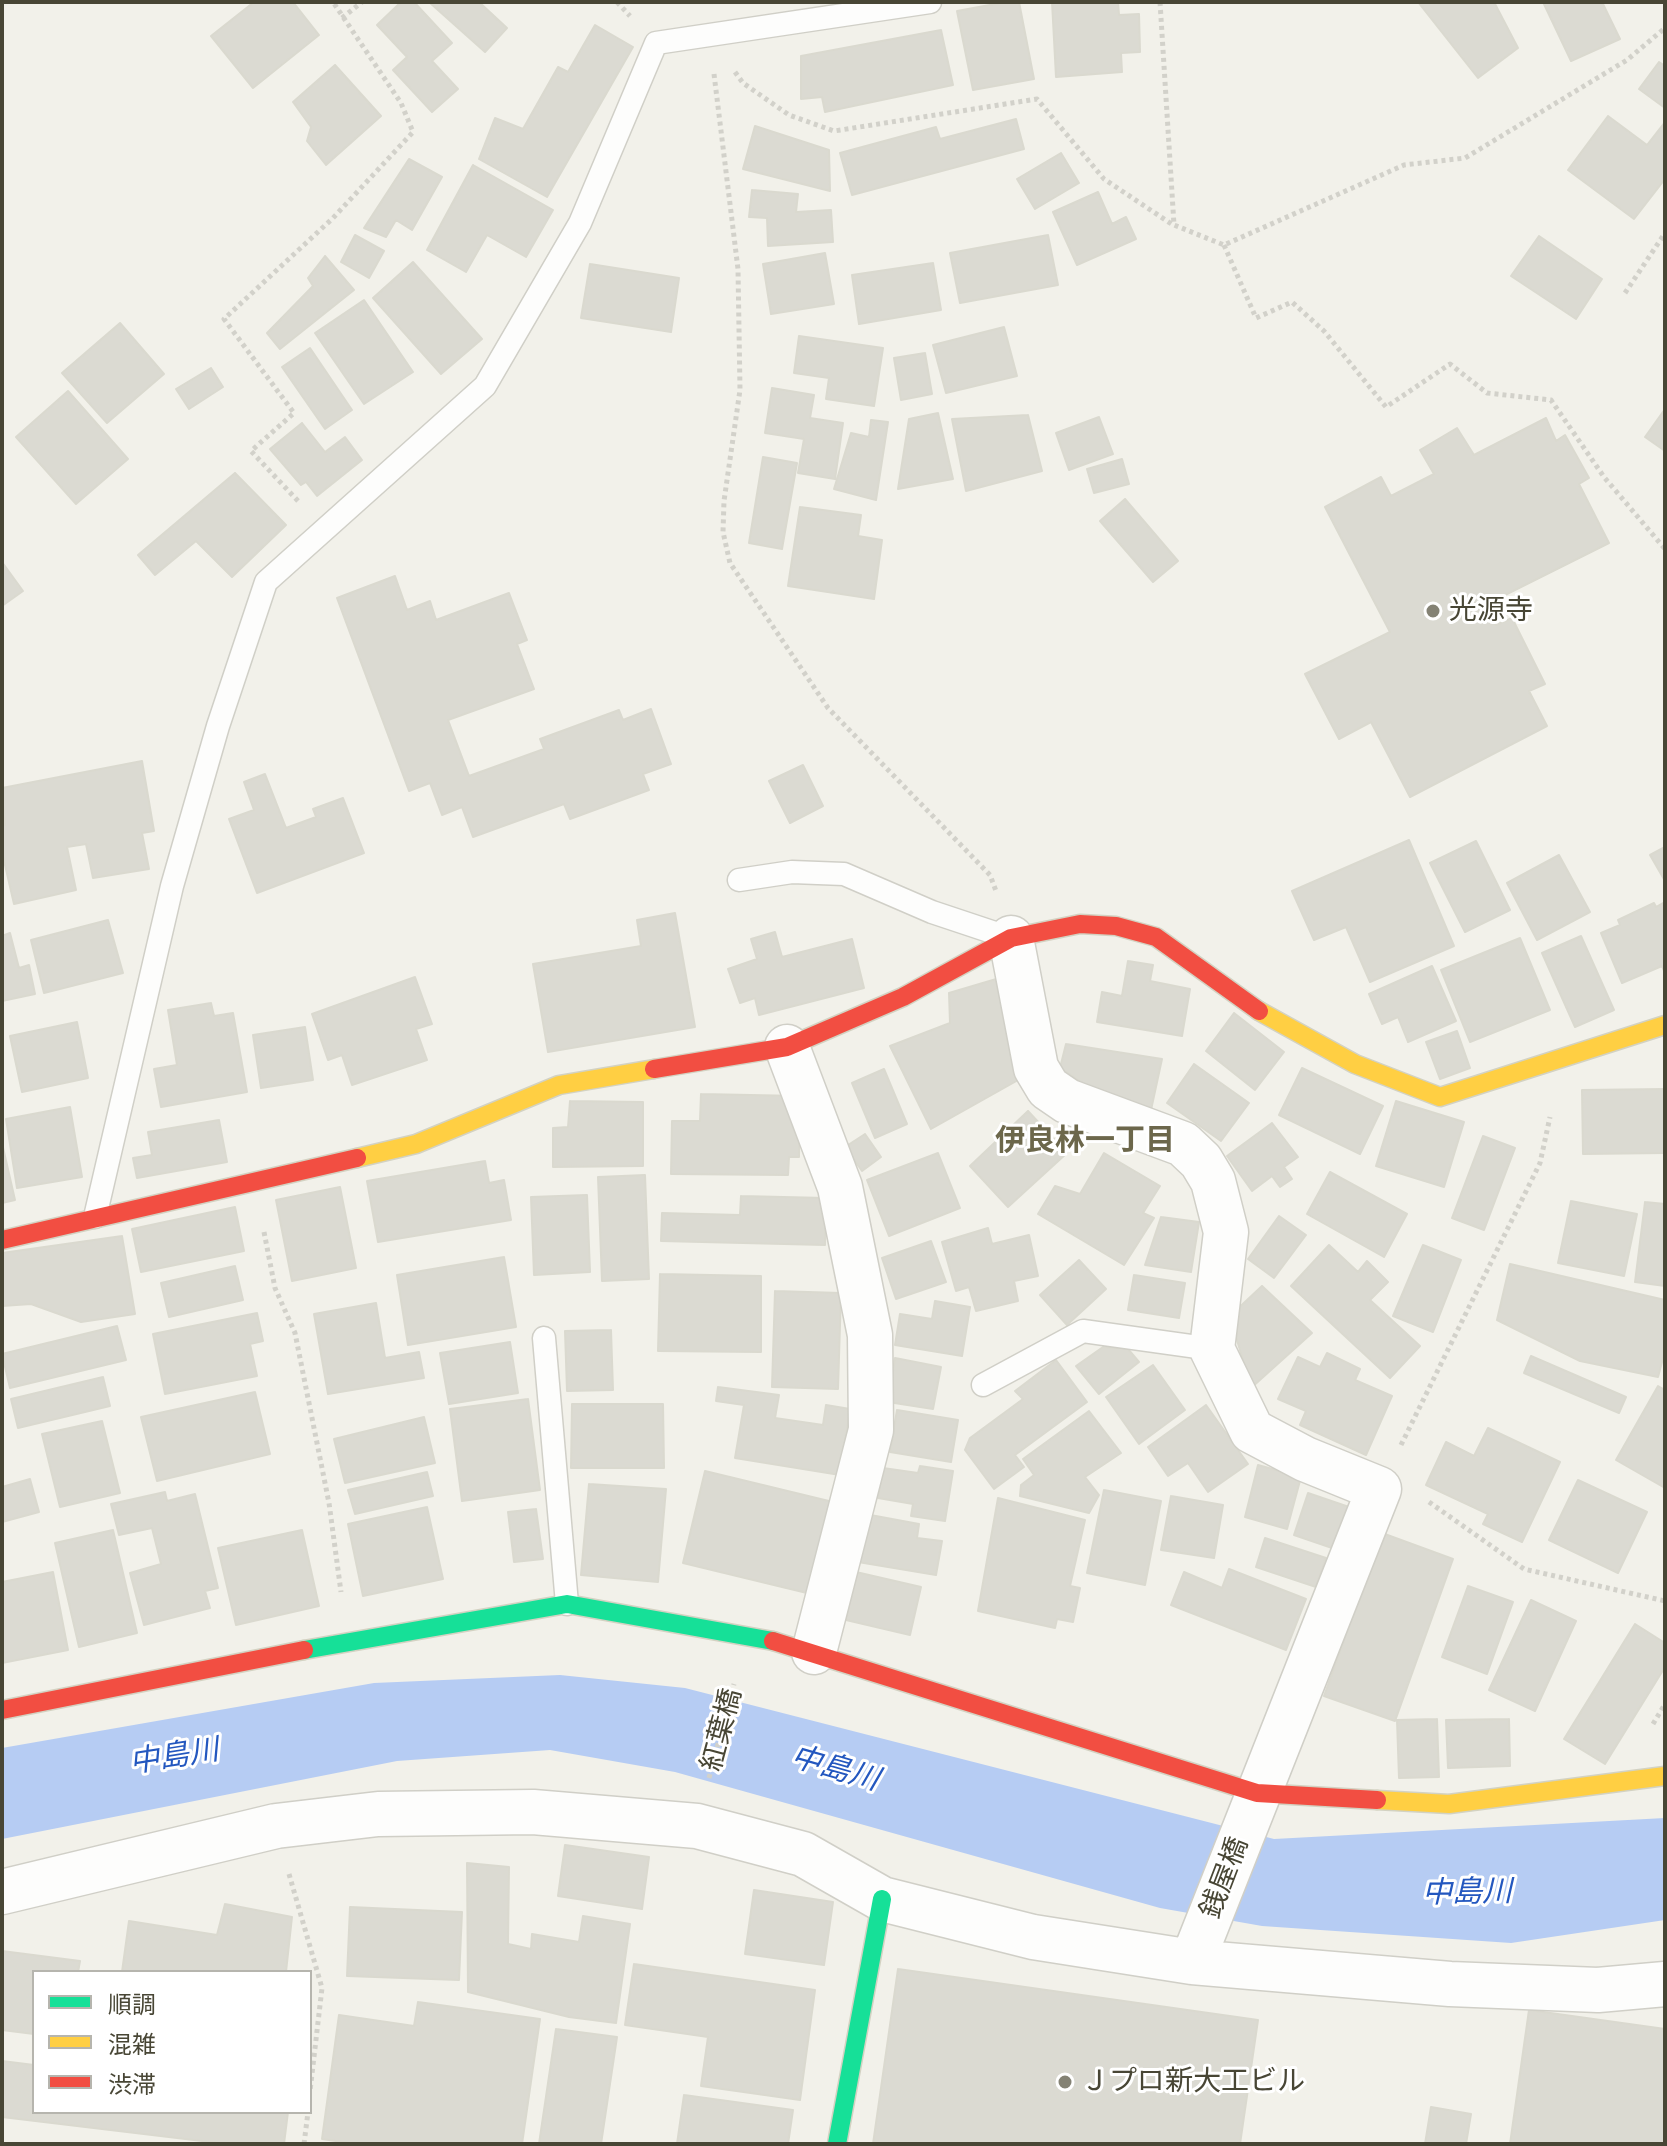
<!DOCTYPE html>
<meta charset="utf-8">
<style>
body{margin:0}
#map{position:relative;width:1667px;height:2146px;overflow:hidden;background:#f2f1ea;font-family:"PT Sans","Noto Sans JP",sans-serif}
canvas{display:block}
.frame{position:absolute;inset:0;border:4px solid #484635;pointer-events:none}
.legend{position:absolute;left:32px;top:1970px;width:280px;height:144px;box-sizing:border-box;background:#fff;border:2px solid #b6b5ae;margin:0;padding:10px 14px;list-style:none;font-size:24px;color:#484635}
.legend li{display:flex;align-items:center;gap:16px;height:40px}
.legend b{width:40px;border:2px solid #b6b5ae}
</style>
<div id="map">
<canvas width="1667" height="2146"></canvas>
<div class="frame"></div>
<ul class="legend">
<li><b style="height:10px;background:#16e098"></b>順調</li>
<li><b style="height:10px;background:#ffcf43"></b>混雑</li>
<li><b style="height:10px;background:#f24e42"></b>渋滞</li>
</ul>
</div>
<script>
const ctx = document.querySelector('canvas').getContext('2d');
ctx.lineJoin = 'round';
function fill(path, color) {
  ctx.fillStyle = color;
  ctx.fill(path, 'evenodd');
}
function toPath(rows) {
  const path = new Path2D();
  for (const r of rows) {
    path.moveTo(r[0], r[1]);
    for (let i = 2; i < r.length; i += 2) path.lineTo(r[i], r[i + 1]);
  }
  return path;
}
function stroke(path, color, width, dash) {
  ctx.strokeStyle = color;
  ctx.lineWidth = width;
  ctx.lineCap = dash ? 'butt' : 'round';
  ctx.setLineDash(dash || []);
  ctx.stroke(path);
}
function write(font, color, halo, rows, align = 'center') {
  ctx.font = font + ' "PT Sans","Noto Sans JP",sans-serif';
  ctx.lineWidth = 6;
  ctx.setLineDash([]);
  ctx.textBaseline = 'middle';
  ctx.strokeStyle = halo;
  ctx.fillStyle = color;
  for (const [text, x, y, turn = 0] of rows) {
    ctx.save();
    ctx.translate(x, y);
    ctx.rotate((+turn || 0) * Math.PI / 180);
    ctx.textAlign = isNaN(turn) ? turn : align;
    if (halo) ctx.strokeText(text, 0, 0);
    ctx.fillText(text, 0, 0);
    ctx.restore();
  }
}
const water = toPath([
 [560,1675,685,1688,1274,1839,1665,1818,1665,1920,1511,1943,1262,1926,1160,1908,675,1772,550,1750,397,1761,2,1839,2,1748,374,1683]
]);
const building = toPath([
 [254,2,293,2,319,35,253,88,211,36,254,2],
 [401,2,414,2,452,43,432,61,458,89,432,112,393,70,407,57,377,25,401,2],
 [429,2,479,2,507,28,485,52,429,2],
 [1006,2,1019,2,1034,79,973,90,957,11,1006,2],
 [1052,2,1118,2,1119,15,1139,14,1140,52,1121,53,1122,72,1056,77,1052,2],
 [1418,2,1494,2,1518,48,1478,78,1418,2],
 [1543,2,1602,2,1620,39,1571,61,1543,2],
 [595,25,633,47,547,197,479,159,495,118,523,129,558,67,568,72,595,25],
 [941,30,953,85,825,112,822,97,801,99,801,56,941,30],
 [1659,62,1665,66,1665,108,1639,89,1659,62],
 [335,65,381,116,326,165,307,141,311,127,293,102,335,65],
 [1608,116,1647,145,1665,122,1665,179,1634,219,1568,170,1608,116],
 [1016,119,1024,149,852,195,840,153,936,127,940,139,1016,119],
 [755,126,829,150,830,191,743,169,755,126],
 [1061,153,1079,183,1035,209,1017,179,1061,153],
 [409,159,442,177,412,230,396,220,386,237,364,228,409,159],
 [473,165,553,210,526,257,487,235,466,272,427,250,473,165],
 [752,190,798,194,796,212,831,210,833,242,768,246,767,218,749,217,752,190],
 [1098,192,1112,224,1126,217,1136,239,1077,265,1053,212,1098,192],
 [355,235,384,251,369,278,341,262,355,235],
 [1048,235,1058,285,960,303,950,253,1048,235],
 [1539,236,1602,279,1576,319,1511,276,1539,236],
 [825,253,834,304,771,314,763,264,825,253],
 [325,256,354,290,280,349,267,333,313,286,308,278,325,256],
 [413,262,482,339,441,374,373,298,413,262],
 [933,263,941,310,859,324,852,275,933,263],
 [590,264,679,278,671,332,581,318,590,264],
 [364,300,413,372,364,404,315,333,364,300],
 [120,323,164,374,107,423,62,373,120,323],
 [1004,327,1017,376,946,393,933,345,1004,327],
 [799,336,883,348,874,406,826,399,829,378,794,373,799,336],
 [310,348,352,410,325,429,282,367,310,348],
 [925,353,932,394,901,400,894,358,925,353],
 [211,368,223,387,189,409,176,389,211,368],
 [772,388,814,395,810,418,843,423,835,479,798,473,804,439,765,433,772,388],
 [68,391,128,459,76,504,16,437,68,391],
 [1665,409,1665,451,1645,437,1665,409],
 [938,413,953,479,898,489,909,419,938,413],
 [1028,415,1042,471,966,491,952,419,1028,415],
 [1099,417,1113,454,1069,470,1056,433,1099,417],
 [1546,418,1556,441,1565,435,1589,478,1579,484,1609,543,1485,605,1496,625,1512,618,1545,684,1529,691,1547,726,1410,797,1371,722,1339,739,1305,674,1390,632,1325,507,1381,477,1391,496,1434,474,1420,450,1457,428,1474,455,1546,418],
 [871,420,888,422,876,500,834,489,851,433,869,437,871,420],
 [302,423,325,452,345,437,362,460,317,496,306,482,301,485,270,449,302,423],
 [763,457,797,463,782,549,749,543,763,457],
 [1122,459,1129,484,1094,493,1087,469,1122,459],
 [235,473,286,525,232,577,196,541,155,575,138,555,235,473],
 [1125,499,1178,561,1153,582,1100,521,1125,499],
 [800,507,861,515,858,536,882,540,874,599,788,586,800,507],
 [2,562,23,591,2,606,2,562],
 [395,576,407,610,430,601,436,620,509,593,527,640,517,644,534,689,448,720,469,776,544,749,540,739,619,710,623,720,651,709,671,764,643,774,649,790,570,819,564,804,473,837,462,807,442,815,430,783,409,791,337,598,395,576],
 [142,761,154,831,142,833,149,869,93,878,86,844,67,847,76,890,14,904,2,852,2,826,5,825,2,788,142,761],
 [803,765,823,806,790,823,769,781,803,765],
 [265,774,286,828,316,817,313,809,343,798,364,853,257,893,229,819,254,810,244,782,265,774],
 [1409,840,1454,946,1370,982,1346,927,1314,940,1292,891,1409,840],
 [1476,841,1510,910,1465,932,1430,863,1476,841],
 [1665,847,1665,881,1650,855,1665,847],
 [1559,855,1590,912,1537,940,1507,883,1559,855],
 [1654,903,1656,907,1663,903,1665,907,1665,973,1662,966,1622,983,1601,933,1620,925,1618,920,1654,903],
 [675,913,695,1027,548,1052,533,964,641,946,637,920,675,913],
 [108,920,123,973,44,993,31,940,108,920],
 [775,932,782,957,852,939,864,988,759,1015,755,998,740,1003,728,969,757,959,751,939,775,932],
 [10,933,19,968,29,965,35,994,2,1001,2,936,10,933],
 [1581,936,1614,1010,1575,1027,1542,953,1581,936],
 [1520,938,1550,1010,1470,1042,1441,970,1520,938],
 [1128,961,1153,965,1150,981,1190,989,1182,1036,1097,1022,1102,992,1122,996,1128,961],
 [1432,966,1456,1021,1408,1042,1398,1017,1382,1024,1369,994,1432,966],
 [415,977,432,1024,416,1029,427,1060,352,1085,342,1055,328,1060,312,1014,415,977],
 [1003,977,1020,1079,931,1129,890,1046,950,1023,949,993,1003,977],
 [211,1003,214,1016,233,1013,247,1092,161,1107,154,1069,177,1065,168,1010,211,1003],
 [1234,1013,1284,1052,1255,1090,1206,1051,1234,1013],
 [77,1022,88,1078,22,1092,10,1036,77,1022],
 [305,1027,313,1080,261,1088,253,1035,305,1027],
 [1457,1031,1470,1068,1440,1079,1426,1042,1457,1031],
 [1066,1044,1162,1059,1151,1110,1090,1088,1060,1068,1066,1044],
 [1194,1064,1249,1103,1221,1141,1167,1103,1194,1064],
 [1302,1068,1383,1106,1360,1154,1279,1115,1302,1068],
 [884,1069,907,1124,875,1138,852,1083,884,1069],
 [1665,1089,1665,1153,1583,1154,1582,1090,1665,1089],
 [701,1094,800,1096,799,1157,789,1157,788,1175,671,1174,672,1121,700,1121,701,1094],
 [570,1101,643,1102,643,1166,553,1167,553,1128,568,1127,570,1101],
 [1396,1101,1464,1122,1444,1187,1376,1166,1396,1101],
 [70,1107,82,1177,17,1188,6,1119,70,1107],
 [1028,1111,1067,1153,1008,1207,970,1166,1028,1111],
 [219,1120,227,1162,137,1178,133,1158,152,1155,148,1132,219,1120],
 [1272,1123,1298,1157,1284,1167,1292,1179,1280,1187,1272,1176,1252,1191,1227,1156,1272,1123],
 [865,1134,881,1157,862,1171,845,1147,865,1134],
 [1483,1136,1515,1148,1484,1230,1452,1218,1483,1136],
 [2,1143,15,1200,2,1203,2,1143],
 [938,1153,960,1208,889,1236,867,1180,938,1153],
 [1104,1153,1160,1186,1143,1213,1154,1218,1124,1265,1038,1214,1055,1186,1080,1194,1104,1153],
 [485,1161,489,1183,504,1180,511,1220,378,1242,367,1181,485,1161],
 [1330,1172,1407,1214,1384,1257,1307,1214,1330,1172],
 [645,1175,649,1279,602,1281,598,1177,645,1175],
 [340,1187,356,1268,292,1281,276,1200,340,1187],
 [587,1195,590,1272,534,1275,531,1197,587,1195],
 [741,1196,826,1198,825,1245,661,1241,662,1213,740,1215,741,1196],
 [1571,1201,1637,1214,1624,1276,1558,1263,1571,1201],
 [1645,1202,1665,1204,1665,1286,1635,1282,1645,1202],
 [235,1207,244,1251,141,1272,132,1229,235,1207],
 [1279,1216,1306,1235,1274,1278,1248,1259,1279,1216],
 [1161,1217,1199,1222,1191,1272,1145,1265,1161,1217],
 [988,1228,992,1244,1029,1235,1038,1276,1014,1281,1018,1301,976,1311,969,1287,956,1291,942,1242,988,1228],
 [122,1236,135,1314,81,1322,31,1304,2,1306,2,1253,122,1236],
 [931,1241,946,1282,896,1299,882,1258,931,1241],
 [1329,1245,1358,1272,1367,1261,1388,1282,1370,1300,1420,1346,1390,1378,1291,1286,1329,1245],
 [1423,1245,1461,1260,1433,1332,1393,1316,1423,1245],
 [504,1257,516,1327,408,1345,397,1275,504,1257],
 [1079,1260,1106,1289,1067,1325,1040,1295,1079,1260],
 [1510,1264,1665,1300,1665,1351,1658,1377,1580,1361,1497,1320,1510,1264],
 [235,1266,243,1300,169,1317,161,1283,235,1266],
 [660,1274,761,1276,761,1352,658,1351,660,1274],
 [1134,1275,1185,1283,1179,1318,1128,1310,1134,1275],
 [1262,1286,1312,1333,1251,1388,1230,1316,1262,1286],
 [775,1291,841,1293,838,1389,772,1387,775,1291],
 [935,1301,970,1307,962,1356,895,1345,900,1314,932,1319,935,1301],
 [376,1303,385,1358,419,1352,424,1378,328,1394,314,1314,376,1303],
 [257,1313,263,1341,250,1344,257,1376,165,1394,153,1334,257,1313],
 [117,1326,126,1360,10,1388,2,1354,117,1326],
 [611,1330,613,1390,567,1391,565,1331,611,1330],
 [510,1342,518,1393,449,1404,440,1353,510,1342],
 [1103,1347,1128,1349,1139,1362,1099,1394,1076,1366,1103,1347],
 [1327,1353,1360,1369,1355,1380,1392,1396,1366,1455,1300,1425,1306,1411,1278,1399,1298,1357,1320,1367,1327,1353],
 [1531,1356,1626,1397,1619,1413,1524,1373,1531,1356],
 [895,1358,941,1367,933,1409,888,1402,895,1358],
 [1056,1360,1087,1402,1015,1455,1024,1467,994,1489,965,1450,970,1438,1023,1399,1015,1391,1056,1360],
 [1153,1365,1185,1410,1139,1444,1106,1397,1153,1365],
 [103,1377,110,1406,18,1428,11,1399,103,1377],
 [1658,1386,1665,1390,1665,1488,1616,1460,1658,1386],
 [718,1387,779,1395,775,1418,823,1425,826,1405,850,1409,840,1475,735,1458,744,1405,716,1401,718,1387],
 [255,1392,270,1454,157,1481,141,1417,255,1392],
 [528,1399,540,1490,462,1501,450,1409,528,1399],
 [572,1404,663,1404,664,1468,571,1468,572,1404],
 [1206,1405,1248,1464,1208,1492,1188,1463,1168,1476,1148,1447,1206,1405],
 [897,1410,958,1420,951,1462,890,1452,897,1410],
 [1089,1411,1121,1453,1085,1477,1099,1495,1089,1513,1020,1496,1021,1485,1034,1475,1023,1459,1089,1411],
 [424,1417,435,1463,345,1483,334,1439,424,1417],
 [102,1421,120,1493,60,1507,42,1434,102,1421],
 [1488,1428,1560,1462,1522,1542,1483,1524,1488,1514,1426,1485,1446,1442,1474,1456,1488,1428],
 [1258,1465,1301,1477,1287,1529,1245,1517,1258,1465],
 [920,1466,953,1471,945,1521,911,1516,913,1504,878,1498,883,1468,918,1473,920,1466],
 [705,1471,833,1502,811,1594,683,1563,705,1471],
 [427,1472,433,1496,355,1514,348,1490,427,1472],
 [30,1479,39,1512,2,1522,2,1487,30,1479],
 [1578,1480,1647,1512,1618,1573,1549,1540,1578,1480],
 [589,1484,666,1489,658,1582,581,1575,589,1484],
 [1104,1490,1161,1501,1145,1585,1087,1573,1104,1490],
 [165,1492,167,1501,195,1494,218,1588,205,1591,210,1608,144,1625,130,1573,161,1564,152,1528,119,1535,111,1504,165,1492],
 [1308,1493,1349,1507,1335,1549,1294,1535,1308,1493],
 [1171,1496,1223,1505,1214,1558,1161,1550,1171,1496],
 [998,1498,1085,1520,1070,1586,1080,1588,1073,1622,1057,1619,1055,1628,978,1611,998,1498],
 [427,1507,443,1579,363,1596,348,1524,427,1507],
 [536,1509,543,1559,514,1562,508,1512,536,1509],
 [865,1514,919,1524,917,1538,942,1541,936,1575,858,1562,865,1514],
 [113,1530,137,1633,79,1647,55,1543,113,1530],
 [302,1530,319,1606,236,1625,218,1548,302,1530],
 [1382,1533,1453,1559,1395,1721,1324,1696,1382,1533],
 [1265,1538,1326,1558,1316,1587,1256,1567,1265,1538],
 [1229,1569,1306,1599,1286,1650,1171,1605,1184,1572,1222,1588,1229,1569],
 [53,1572,68,1650,2,1663,2,1582,53,1572],
 [856,1572,921,1587,910,1635,846,1620,856,1572],
 [1468,1586,1513,1602,1487,1674,1442,1657,1468,1586],
 [1531,1600,1576,1621,1535,1711,1489,1690,1531,1600],
 [1635,1624,1665,1643,1665,1667,1605,1764,1564,1739,1635,1624],
 [1437,1719,1439,1777,1399,1778,1397,1720,1437,1719],
 [1509,1719,1510,1766,1448,1768,1446,1720,1509,1719],
 [565,1845,649,1857,642,1909,558,1896,565,1845],
 [467,1863,509,1867,508,1944,531,1949,532,1934,579,1942,583,1916,630,1924,616,2023,569,2017,468,1992,467,1863],
 [754,1890,833,1902,824,1965,745,1954,754,1890],
 [225,1904,292,1917,286,1972,122,1972,129,1921,217,1935,225,1904],
 [350,1907,462,1912,459,1980,347,1976,350,1907],
 [2,1951,80,1961,78,1972,34,1972,34,2034,2,2030,2,1951],
 [634,1964,815,1990,800,2100,701,2086,708,2037,625,2025,634,1964],
 [898,1969,1258,2020,1240,2144,873,2144,898,1969],
 [418,2002,540,2019,522,2144,356,2144,322,2139,339,2015,414,2026,418,2002],
 [1529,2010,1665,2029,1664,2144,1510,2144,1529,2010],
 [556,2029,617,2037,601,2144,539,2144,556,2029],
 [2,2061,34,2065,34,2112,288,2112,284,2144,227,2144,2,2117,2,2061],
 [684,2095,793,2110,788,2144,677,2144,684,2095],
 [1431,2107,1471,2114,1466,2144,1425,2144,1431,2107]
]);
const path = toPath([
 [617,2,630,16],
 [1160,2,1174,225,1224,245,1404,165,1465,158,1627,60,1665,28],
 [342,18,362,2],
 [735,72,743,83,789,115,834,131,1037,99,1104,179,1173,225],
 [714,74,738,269,740,390,724,501,723,532,730,563,828,708,990,875,996,891],
 [1224,245,1256,318,1292,302,1324,331,1386,407,1450,364,1487,393,1551,400,1604,477,1665,549],
 [1625,293,1665,233],
 [298,501,251,451,294,413,224,319,333,218,413,132,401,103,333,2],
 [264,1232,275,1288,295,1333,329,1503,341,1592],
 [1401,1445,1540,1163,1550,1117],
 [1429,1502,1524,1569,1665,1601],
 [1653,1724,1665,1704],
 [709,1778,734,1684],
 [289,1874,322,1988,310,2091],
 [304,2144,308,2112]
]);
const lane = toPath([
 [739,880,792,872,844,874,932,912,1010,938],
 [95,1217,172,886,218,726,266,582,485,386,580,223,656,43,930,2],
 [544,1338,567,1604],
 [983,1385,1083,1331,1212,1349]
]);
const street = toPath([
 [1011,938,1036,1068,1048,1088,1067,1101,1183,1144,1201,1161,1213,1181,1226,1232,1212,1349,1252,1431,1305,1459,1379,1489,1192,1962],
 [787,1047,840,1187,870,1335,871,1430,814,1652],
 [2,1892,276,1826,378,1814,533,1812,697,1826,803,1854,882,1899,1033,1937,1192,1962,1450,1984,1598,1990,1665,1984]
]);
const fast = toPath([
 [304,1650,567,1604,773,1641],
 [837,2144,882,1899]
]);
const slow = toPath([
 [1259,1011,1355,1064,1440,1097,1665,1025],
 [357,1158,416,1144,559,1085,654,1069],
 [1377,1800,1449,1804,1665,1776]
]);
const jam = toPath([
 [654,1069,787,1047,903,997,1011,938,1080,924,1116,926,1156,937,1259,1011],
 [2,1240,357,1158],
 [773,1641,1257,1793,1377,1800],
 [2,1710,304,1650]
]);
const markers = [
 [1433,611,8,"#848274"],
 [1065,2082,8,"#848274"]
];
const poiNames = [
 ["光源寺",1449,611],
 ["Ｊプロ新大工ビル",1081,2082]
];
const streetNames = [
 ["紅葉橋",722,1730,-75],
 ["銭屋橋",1225,1878,-69]
];
const neighbourhoodNames = [
 ["伊良林一丁目",1085,1141]
];
const waterNames = [
 ["中島川",174,1757,-9],
 ["中島川",835,1769,16],
 ["中島川",1467,1893,-1]
];
fill(water, '#b6ccf3');
fill(building, '#dbdad2');
stroke(building, '#dad9cf', 2);
stroke(lane, '#d0cfc7', 25);
stroke(street, '#d0cfc7', 47);
stroke(fast, '#d3d2c2', 21);
stroke(slow, '#d3d2c2', 21);
stroke(jam, '#d3d2c2', 21);
stroke(path, '#d2d1ca', 5, [4, 4]);
stroke(lane, '#fdfdfc', 22);
stroke(street, '#fdfdfc', 44);
stroke(fast, '#16e098', 18);
stroke(slow, '#ffcf43', 18);
stroke(jam, '#f24e42', 18);
for (const [x, y, r, color] of markers) {
  const dot = new Path2D();
  dot.arc(x, y, r, 0, 2 * Math.PI);
  ctx.fillStyle = color;
  ctx.fill(dot);
  stroke(dot, '#fff', 3);
}
write('28px', '#484635', '#fff', poiNames, 'left');
write('28px', '#484635', '#fff', streetNames);
write('bold 30px', '#6c674b', '#fff', neighbourhoodNames);
write('italic 30px', '#2357bf', '#fff', waterNames);
</script>
